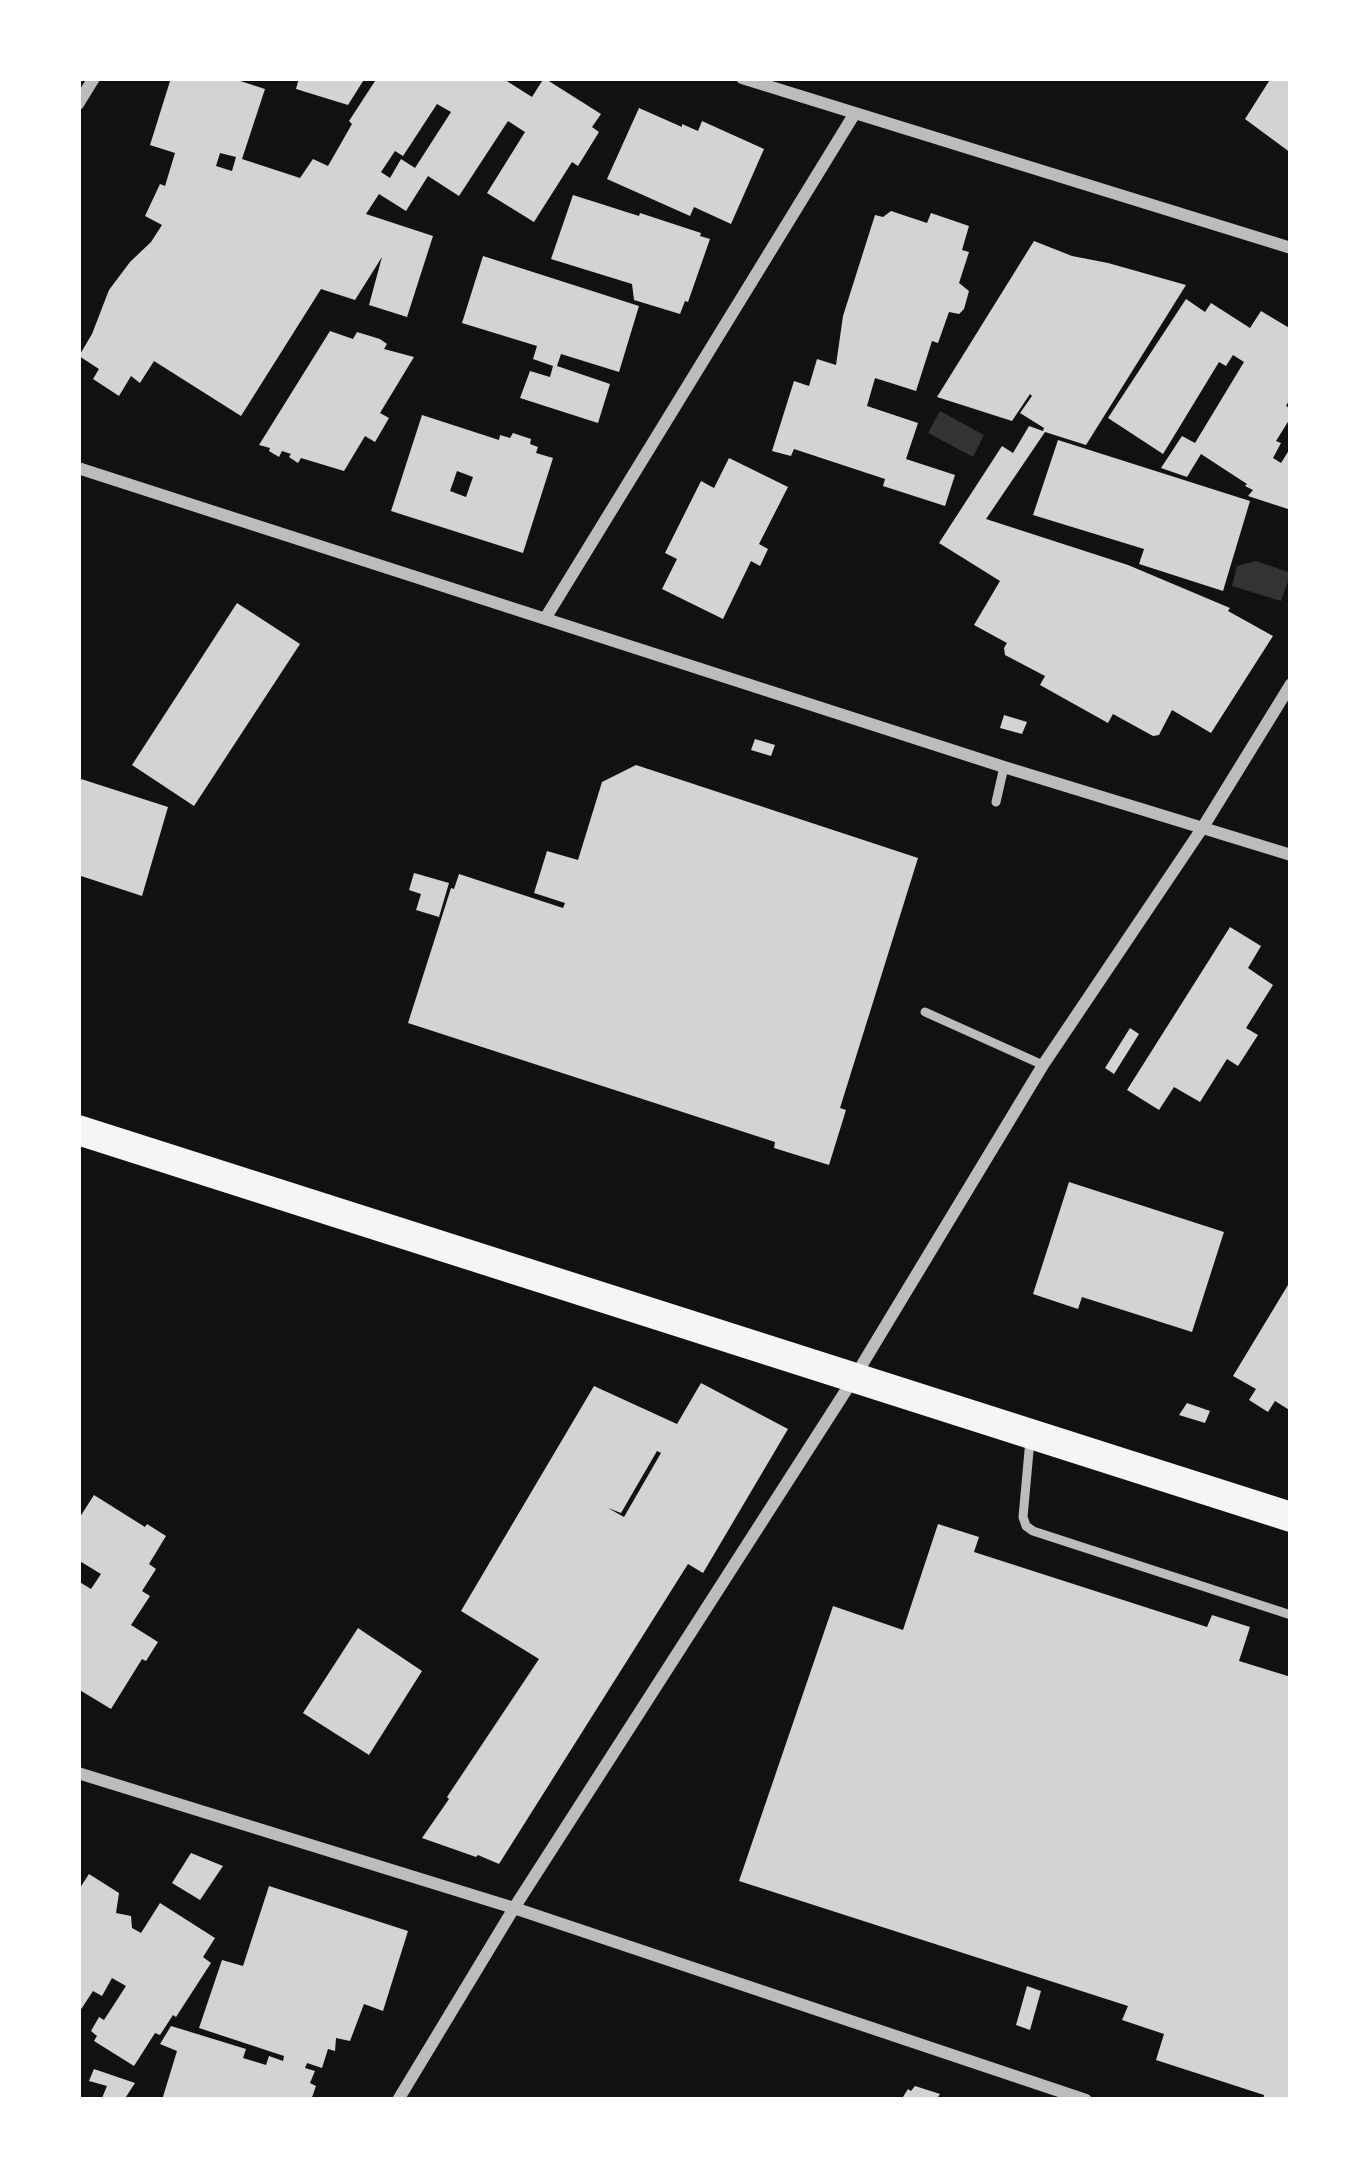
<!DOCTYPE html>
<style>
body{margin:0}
#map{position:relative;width:1369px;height:2178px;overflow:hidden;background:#111;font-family:"Public Sans",sans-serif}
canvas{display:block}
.frame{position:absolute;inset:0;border:81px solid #fff;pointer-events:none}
</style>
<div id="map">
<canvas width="1369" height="2178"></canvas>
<div class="frame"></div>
</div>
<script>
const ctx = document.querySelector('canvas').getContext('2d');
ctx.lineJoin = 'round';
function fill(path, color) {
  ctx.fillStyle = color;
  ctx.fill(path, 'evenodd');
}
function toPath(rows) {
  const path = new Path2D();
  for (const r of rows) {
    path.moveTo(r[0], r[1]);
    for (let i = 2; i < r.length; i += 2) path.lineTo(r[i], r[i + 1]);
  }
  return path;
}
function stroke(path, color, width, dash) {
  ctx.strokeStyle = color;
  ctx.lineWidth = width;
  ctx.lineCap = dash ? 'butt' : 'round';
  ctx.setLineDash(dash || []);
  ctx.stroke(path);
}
const water = toPath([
 [940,411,984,435,973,457,928,433],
 [1256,561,1291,573,1281,601,1232,586,1237,566]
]);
const building = toPath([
 [171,78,231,78,265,89,242,159,300,178,313,159,328,166,352,124,349,121,377,78,447,78,452,81,454,78,502,78,532,97,544,78,601,114,592,127,599,132,578,166,572,162,534,222,487,193,525,132,508,121,459,196,428,176,406,211,379,194,366,214,433,236,407,317,369,305,382,257,355,300,321,289,241,416,154,361,140,383,131,376,119,396,93,379,99,369,79,356,92,334,109,290,130,262,151,242,162,225,145,216,160,184,165,186,175,153,150,145],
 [437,104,451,112,415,168,401,159,390,178,381,172,395,151,403,156],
 [220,153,236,157,232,171,216,166],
 [299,78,365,78,348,105,296,89],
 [1271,78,1291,78,1291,153,1245,119],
 [639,108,682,127,682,124,698,131,702,121,764,149,731,224,694,207,690,216,607,179],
 [573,195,639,216,640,213,701,233,700,236,710,239,688,302,685,301,680,314,634,300,632,284,551,259],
 [891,211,927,223,931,213,969,226,962,250,969,252,959,283,969,291,964,309,959,314,949,312,938,343,932,341,916,391,875,378,867,406,918,423,906,459,955,475,945,506,883,486,885,479,794,449,791,456,772,451,794,381,809,386,817,359,836,365,843,316,875,215,883,217],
 [1034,241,1072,256,1108,263,1186,285,1086,445,1045,432,986,519,1128,565,1230,608,1228,611,1273,636,1211,733,1172,710,1159,735,1153,736,1113,714,1108,723,1040,685,1045,676,1005,655,1004,648,1007,643,974,625,1000,581,939,543,1002,446,1013,453,1029,426,1043,431,1044,428,1020,413,1032,396,1030,394,1012,421,937,397],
 [483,256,639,306,619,372,561,354,557,366,610,384,598,423,520,398,530,371,550,377,553,366,533,359,537,346,462,323],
 [1186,299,1205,312,1211,303,1250,328,1261,311,1291,329,1291,397,1286,406,1291,409,1291,417,1276,441,1281,443,1273,458,1281,463,1291,447,1291,510,1248,496,1253,490,1245,486,1247,484,1201,454,1187,477,1161,468,1182,436,1195,443,1244,362,1233,355,1226,366,1219,362,1163,454,1108,418],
 [330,331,353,339,357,332,380,339,387,344,384,349,414,357,380,413,389,418,375,442,365,436,344,471,301,458,298,463,289,457,291,454,282,451,279,457,269,451,270,448,259,445],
 [422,415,499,440,500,435,510,438,513,433,531,439,530,444,538,447,536,453,553,458,523,553,391,511],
 [457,471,473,477,466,497,450,491],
 [1058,440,1250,501,1223,591,1139,564,1144,549,1033,515],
 [729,458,788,487,759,544,768,549,760,566,751,561,723,619,662,589,677,559,665,553,701,481,714,488],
 [237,603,300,644,194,806,132,765],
 [1004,715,1027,722,1022,734,1000,728],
 [755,739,775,745,771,756,751,750],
 [636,765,918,858,840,1108,846,1110,829,1165,774,1148,775,1142,408,1023,451,888,454,889,459,874,563,908,565,903,534,893,547,851,578,860,602,782],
 [78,778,168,807,142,896,78,875],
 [414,873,449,883,439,917,416,910,421,894,409,890],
 [1230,927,1261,946,1248,968,1273,985,1246,1028,1258,1035,1238,1066,1227,1059,1200,1102,1174,1087,1159,1110,1127,1090],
 [1130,1028,1139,1034,1114,1074,1105,1068],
 [1069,1182,1224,1232,1192,1332,1082,1297,1078,1309,1033,1294],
 [1291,1280,1291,1411,1275,1401,1268,1412,1249,1400,1256,1389,1233,1376],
 [701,1383,788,1429,703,1573,688,1564,499,1864,478,1855,476,1857,422,1838,449,1799,447,1797,539,1659,461,1611,594,1386,677,1424],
 [657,1451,661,1453,624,1517,608,1508,621,1513],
 [1187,1403,1210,1411,1205,1423,1179,1415],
 [94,1495,145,1527,147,1524,166,1536,149,1564,156,1569,142,1591,150,1596,131,1625,158,1642,146,1661,142,1659,111,1709,78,1689,78,1581,91,1589,101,1574,78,1560,78,1520],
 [938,1524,979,1537,974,1552,1207,1627,1212,1615,1250,1627,1239,1661,1291,1677,1291,2100,1263,2100,1264,2095,1156,2060,1164,2034,1122,2020,1128,2006,739,1881,833,1606,903,1630],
 [358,1628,422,1671,369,1755,303,1713],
 [191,1853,223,1866,200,1900,172,1883],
 [89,1874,119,1893,116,1913,131,1916,132,1928,141,1933,160,1903,215,1938,203,1957,211,1963,176,2017,173,2015,160,2035,155,2033,134,2066,94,2041,97,2036,91,2031,99,2017,104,2020,126,1986,112,1978,102,1996,93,1991,78,2014,78,1891],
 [269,1886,408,1931,383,2011,364,2004,350,2041,336,2038,335,2051,328,2049,322,2068,307,2063,305,2068,315,2071,310,2083,316,2086,311,2100,162,2100,177,2051,160,2044,171,2026,246,2049,243,2058,266,2065,269,2056,283,2061,284,2056,199,2028,222,1960,243,1966],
 [1027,1986,1041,1991,1030,2030,1016,2025],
 [94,2069,135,2083,124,2100,102,2098,107,2086,89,2081],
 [915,2086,940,2094,936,2100,901,2100,908,2089,911,2091]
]);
const service = toPath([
 [996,802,1004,767],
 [925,1012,1043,1065],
 [1030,1440,1023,1517,1026,1526,1033,1531,1291,1615]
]);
const minor = toPath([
 [742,78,1291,248],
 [78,104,94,78],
 [78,468,1004,767,1291,855],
 [546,617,855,113],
 [78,1773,514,1908,1086,2100],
 [398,2100,514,1908,854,1378,1043,1065,1203,827,1291,684]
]);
const primary = toPath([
 [78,1130,1291,1517]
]);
fill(water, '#333');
fill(building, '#d3d3d3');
stroke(service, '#bcbcbc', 9);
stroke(minor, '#bcbcbc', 12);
stroke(primary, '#f5f5f5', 30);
</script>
